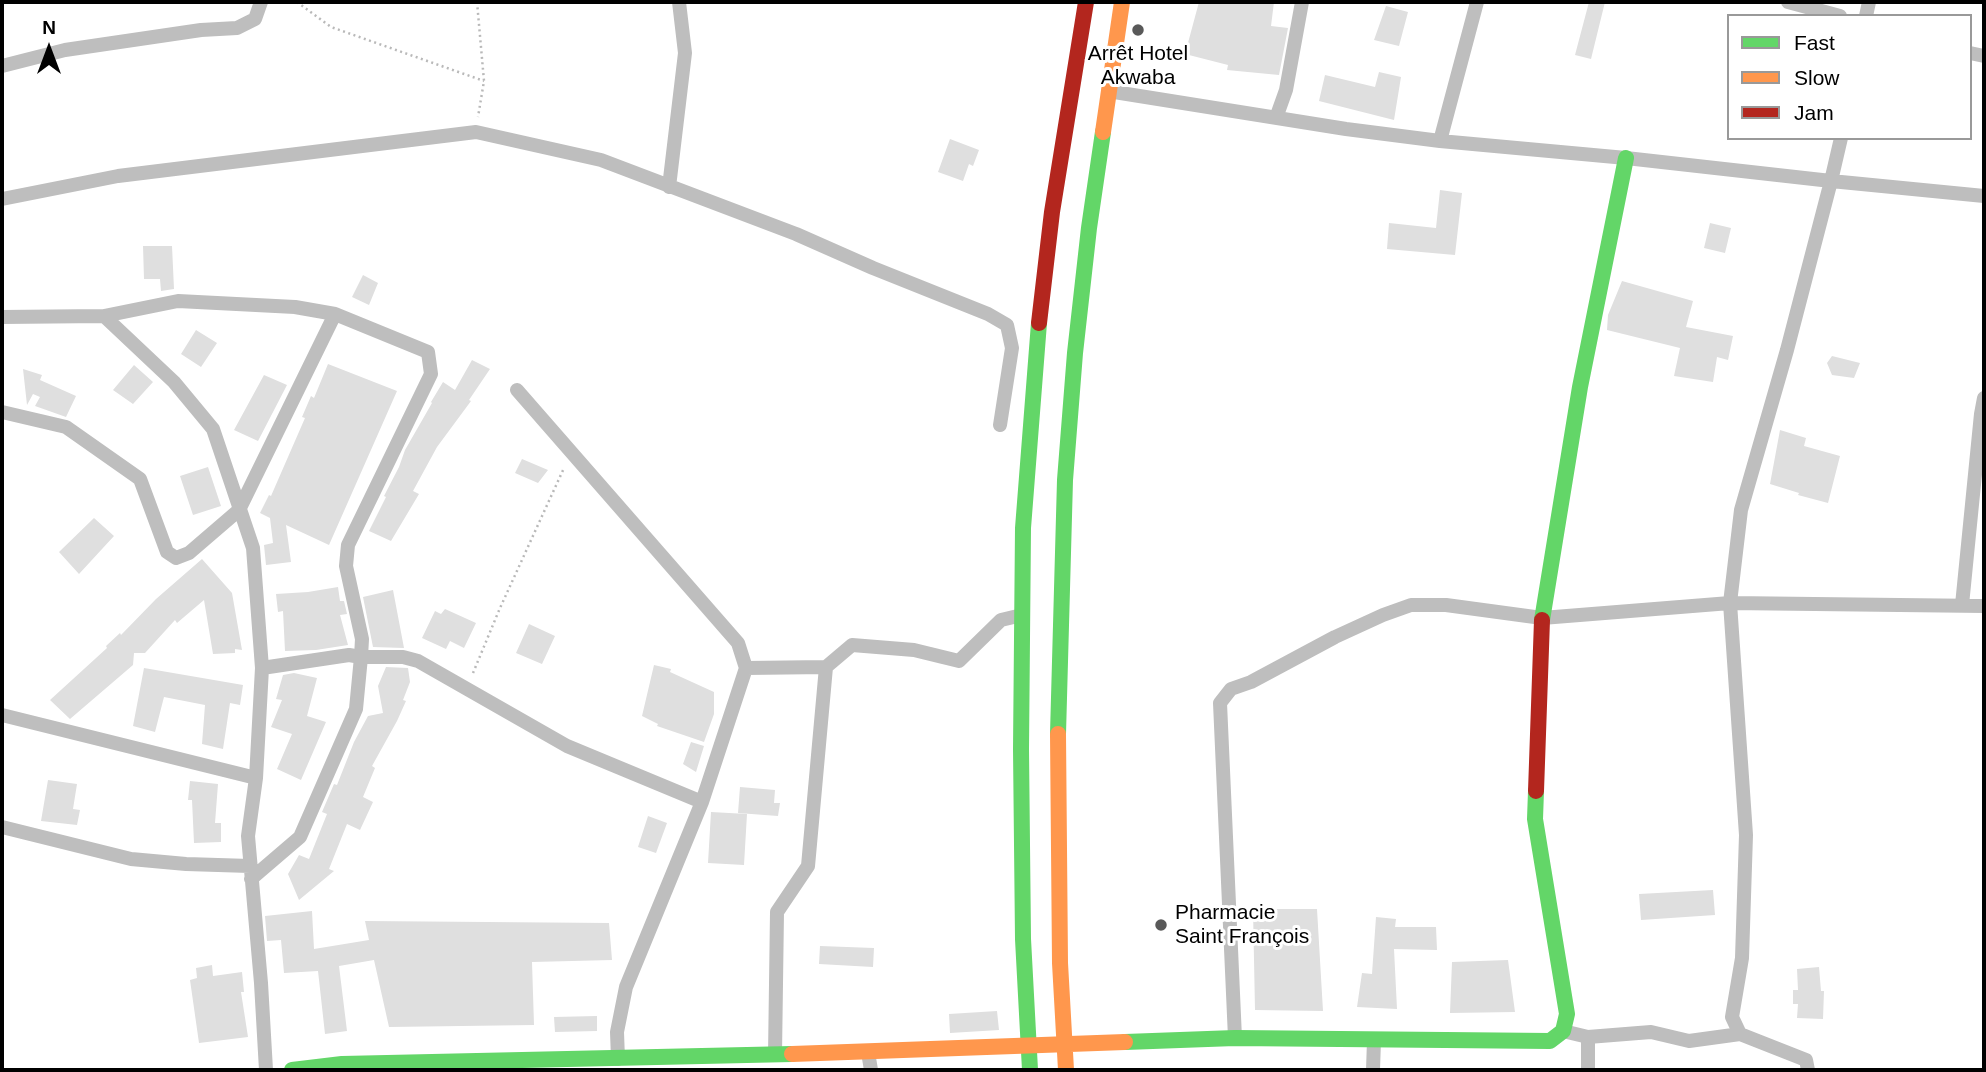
<!DOCTYPE html>
<meta charset="utf-8">
<style>
body{margin:0}
#map{position:relative;width:1986px;height:1072px;overflow:hidden;background:#fff;font-family:Arial,sans-serif}
canvas{display:block}
.frame{position:absolute;inset:0;border:4px solid #000;pointer-events:none}
.legend{position:absolute;left:1727px;top:14px;width:245px;height:126px;box-sizing:border-box;background:#fff;border:2px solid #999;margin:0;padding:9px 12px;list-style:none;font-size:21px;color:#000}
.legend li{display:flex;align-items:center;gap:14px;height:35px}
.legend b{width:35px;border:2px solid #999}
.north{position:absolute;left:14px;top:14px;width:70px;height:70px;-webkit-text-stroke:5px #fff;paint-order:stroke;rotate:0deg;font-size:19px;font-weight:700;line-height:28px;text-align:center;color:#000}
.north::after{content:'';display:block;margin:auto;width:24px;height:32px;background:#000;clip-path:polygon(50% 0,100% 100%,50% 72%,0 100%)}
</style>
<div id="map">
<canvas width="1986" height="1072"></canvas>
<div class="frame"></div>
<ul class="legend">
<li><b style="height:9px;background:#63d668"></b>Fast</li>
<li><b style="height:9px;background:#ff974d"></b>Slow</li>
<li><b style="height:9px;background:#b3261e"></b>Jam</li>
</ul>
<div class="north">N</div>
</div>
<script>
const ctx = document.querySelector('canvas').getContext('2d');
ctx.lineJoin = 'round';
function fill(path, color) {
  ctx.fillStyle = color;
  ctx.fill(path, 'evenodd');
}
function toPath(rows) {
  const path = new Path2D();
  for (const r of rows) {
    path.moveTo(r[0], r[1]);
    for (let i = 2; i < r.length; i += 2) path.lineTo(r[i], r[i + 1]);
  }
  return path;
}
function stroke(path, color, width, dash) {
  ctx.strokeStyle = color;
  ctx.lineWidth = width;
  ctx.lineCap = dash ? 'butt' : 'round';
  ctx.setLineDash(dash || []);
  ctx.stroke(path);
}
function write(font, color, halo, rows, align = 'center') {
  ctx.font = font + ' Arial,sans-serif';
  ctx.lineWidth = 6;
  ctx.setLineDash([]);
  ctx.textBaseline = 'middle';
  ctx.strokeStyle = halo;
  ctx.fillStyle = color;
  for (const [text, x, y, turn = 0] of rows) {
    ctx.save();
    ctx.translate(x, y);
    ctx.rotate((+turn || 0) * Math.PI / 180);
    ctx.textAlign = isNaN(turn) ? turn : align;
    if (halo) ctx.strokeText(text, 0, 0);
    ctx.fillText(text, 0, 0);
    ctx.restore();
  }
}
const building = toPath([
 [1199,2,1274,2,1271,26,1288,28,1279,75,1227,70,1228,65,1185,54],
 [1589,2,1605,2,1591,59,1575,55],
 [1386,6,1408,12,1399,46,1374,40],
 [1379,72,1401,77,1394,120,1319,101,1325,75,1375,87],
 [950,139,979,150,973,166,969,164,963,181,938,172],
 [1440,190,1462,193,1455,255,1387,249,1389,223,1436,228],
 [1710,223,1731,228,1725,253,1704,248],
 [143,246,172,246,174,289,161,291,160,279,144,279],
 [363,275,378,283,369,305,352,297],
 [1622,281,1693,301,1686,327,1733,336,1728,360,1717,357,1713,382,1674,376,1680,348,1607,330,1608,315],
 [196,330,217,343,201,367,181,354],
 [1832,356,1860,363,1854,378,1832,375,1827,363],
 [472,360,490,369,469,400,471,401,437,447,413,491,419,494,391,541,369,531,386,497,384,496,399,467,405,450,432,403,431,402,443,382,455,390],
 [328,364,397,391,329,545,286,525,291,562,266,565,264,545,273,543,270,518,260,513,269,495,271,496,305,418,302,417,311,396,314,398],
 [134,365,153,382,133,404,113,390],
 [23,369,42,375,40,380,76,396,66,417,35,406,40,397,33,394,27,405],
 [264,375,287,385,258,441,234,430],
 [1780,430,1806,438,1804,446,1840,456,1828,503,1798,495,1799,493,1770,484],
 [522,459,548,470,538,483,515,473],
 [208,467,221,506,193,515,180,476],
 [94,518,114,536,79,574,59,552],
 [202,559,232,593,242,650,235,649,235,653,213,654,204,600,177,623,175,620,145,653,134,653,133,665,70,719,50,700,107,648,106,646,120,633,121,635,156,599],
 [338,587,340,601,344,601,347,614,340,615,348,645,316,650,285,651,283,611,278,612,276,594,308,592],
 [393,590,404,648,373,647,363,597],
 [445,609,476,623,464,648,450,641,446,649,422,638,435,611,441,614],
 [529,624,555,636,542,664,516,653],
 [654,665,671,669,670,672,714,692,714,714,704,742,657,726,658,724,642,716],
 [386,667,408,668,410,682,403,700,406,701,397,721,372,766,375,768,363,797,373,802,360,830,347,824,329,869,334,871,299,900,288,874,299,855,309,859,327,814,322,812,334,784,337,785,354,742,368,716,383,713,378,686],
 [144,668,243,685,240,705,230,703,223,749,202,744,205,705,164,697,155,732,133,726],
 [294,673,317,678,307,716,326,722,301,780,277,769,292,734,271,727,282,700,276,699,283,675],
 [691,742,704,746,696,772,683,764],
 [48,780,77,784,73,809,80,810,77,825,41,821],
 [190,781,218,784,215,823,221,823,221,842,194,843,192,800,188,800],
 [740,787,775,790,774,803,780,803,778,816,738,813],
 [711,812,747,814,744,865,708,863],
 [648,816,667,823,656,853,638,847],
 [1713,890,1715,915,1641,920,1639,894],
 [1253,909,1317,909,1323,1011,1255,1010],
 [312,911,314,949,369,940,365,921,609,923,612,960,532,962,534,1025,389,1027,374,960,339,966,347,1031,325,1034,318,971,284,973,281,940,267,941,265,916],
 [1376,917,1396,919,1395,927,1436,927,1437,950,1394,949,1397,1009,1357,1007,1362,973,1372,974],
 [820,946,874,948,873,967,819,964],
 [1508,960,1515,1012,1450,1013,1452,962],
 [212,965,213,976,242,972,244,992,241,992,248,1037,199,1043,190,980,197,978,196,968],
 [1819,967,1821,991,1824,991,1823,1019,1797,1018,1798,1004,1793,1004,1793,990,1798,990,1797,969],
 [997,1011,999,1030,950,1033,949,1014],
 [597,1016,597,1031,555,1032,554,1017]
]);
const path = toPath([
 [297,2,331,27,484,81],
 [477,2,484,81,478,117],
 [473,673,500,608,564,468]
]);
const street = toPath([
 [1788,2,1840,16],
 [1866,16,1869,2],
 [1970,53,1984,56],
 [2,66,65,50,201,30,237,28,255,19,261,2],
 [1108,91,1346,129,1440,141,1626,158,1831,181,1841,138],
 [1276,118,1286,90,1302,2],
 [1440,141,1477,2],
 [669,187,685,53,679,2],
 [2,199,118,176,476,132,601,160,796,234,873,268,988,314,1007,325,1012,348,1000,425],
 [104,316,178,301,295,307,335,314],
 [2,317,104,316,174,382,213,429,253,548,262,668,256,778,248,836,261,983,266,1070],
 [517,390,738,643,746,668],
 [2,412,66,427,140,479,167,552,176,558,189,553,239,510,335,314,428,352,431,374,348,545,346,566,362,639,361,657,403,657,418,661,567,746,702,802],
 [1962,605,1981,414,1984,398],
 [2,715,256,778],
 [2,827,131,859,186,864,250,866],
 [251,879,300,837,356,709,361,657,349,655,262,668],
 [1563,1031,1588,1037,1651,1032,1689,1041,1740,1034],
 [1588,1037,1588,1070],
 [1235,1038,1220,703,1231,689,1251,682,1335,637,1383,615,1411,605,1446,605,1542,618,1730,603,1984,606],
 [868,1052,871,1070],
 [775,1055,777,912,808,866,826,667],
 [618,1059,617,1032,626,987,702,802,746,668,826,667,852,645,914,650,959,661,1001,620,1022,615],
 [1373,1070,1374,1040],
 [1808,1070,1806,1060,1740,1034,1732,1017,1742,958,1746,835,1730,603,1741,510,1787,350,1831,181,1984,196]
]);
const fast = toPath([
 [1542,620,1580,387,1626,158],
 [1058,734,1065,480,1075,353,1089,228,1103,132],
 [1125,1042,1235,1038,1550,1041,1563,1031,1567,1014,1535,819,1536,791],
 [292,1070,342,1064,792,1054],
 [1030,1070,1023,939,1021,749,1023,528,1039,323]
]);
const slow = toPath([
 [1103,132,1122,2],
 [1058,734,1060,963,1066,1070],
 [792,1054,1125,1042]
]);
const jam = toPath([
 [1039,323,1052,212,1086,2],
 [1536,791,1542,620]
]);
const markers = [
 [1138,30,7,"#595959"],
 [1161,925,7,"#595959"]
];
const poiNames = [
 ["Arrêt Hotel",1138,54],
 ["Akwaba",1138,78],
 ["Pharmacie",1175,913,"left"],
 ["Saint François",1175,937,"left"]
];
fill(building, '#dfdfdf');
stroke(path, '#b9b9b9', 2.5, [2, 3.5]);
stroke(street, '#bebebe', 14);
stroke(fast, '#63d668', 16);
stroke(slow, '#ff974d', 16);
stroke(jam, '#b3261e', 16);
for (const [x, y, r, color] of markers) {
  const dot = new Path2D();
  dot.arc(x, y, r, 0, 2 * Math.PI);
  ctx.fillStyle = color;
  ctx.fill(dot);
  stroke(dot, '#fff', 2.5);
}
write('21px', '#000', '#fff', poiNames);
</script>
